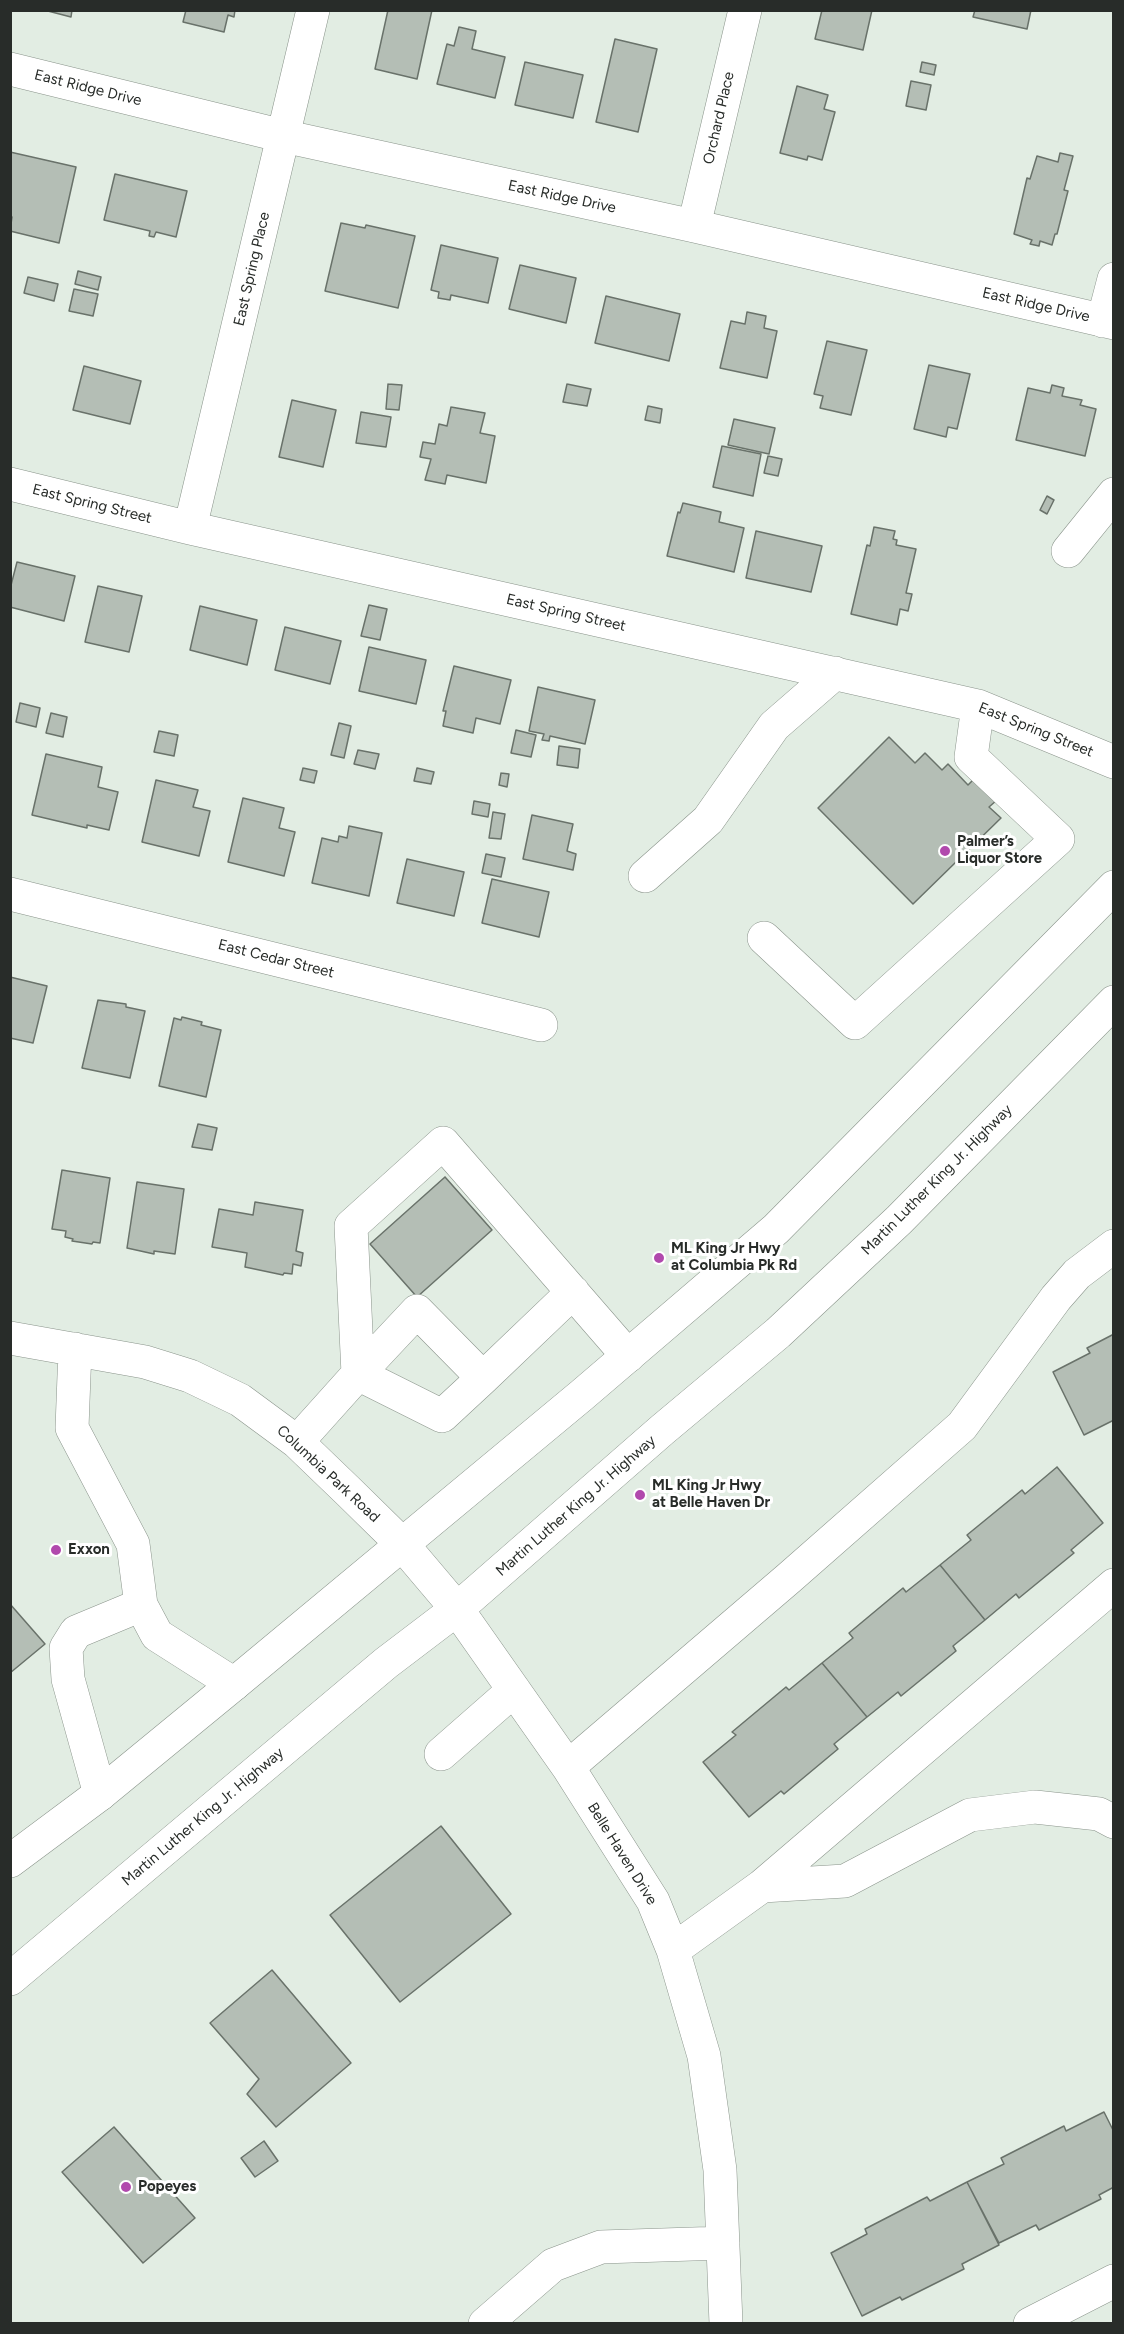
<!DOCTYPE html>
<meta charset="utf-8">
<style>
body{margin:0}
#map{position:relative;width:1124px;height:2334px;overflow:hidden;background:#e2ede3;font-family:Figtree,sans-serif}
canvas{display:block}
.frame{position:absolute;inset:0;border:12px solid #282c29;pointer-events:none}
</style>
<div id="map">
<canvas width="1124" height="2334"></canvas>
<div class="frame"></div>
</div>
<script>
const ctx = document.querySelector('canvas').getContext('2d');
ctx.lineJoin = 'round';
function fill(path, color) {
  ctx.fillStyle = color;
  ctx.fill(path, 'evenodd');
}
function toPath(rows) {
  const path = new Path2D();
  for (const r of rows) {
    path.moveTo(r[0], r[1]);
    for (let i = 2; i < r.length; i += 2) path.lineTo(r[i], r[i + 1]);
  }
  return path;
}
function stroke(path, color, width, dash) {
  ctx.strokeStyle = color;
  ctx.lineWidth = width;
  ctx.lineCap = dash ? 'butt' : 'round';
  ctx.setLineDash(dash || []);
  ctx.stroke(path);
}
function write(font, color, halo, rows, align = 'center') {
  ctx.font = font + ' Figtree,sans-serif';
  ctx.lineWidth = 6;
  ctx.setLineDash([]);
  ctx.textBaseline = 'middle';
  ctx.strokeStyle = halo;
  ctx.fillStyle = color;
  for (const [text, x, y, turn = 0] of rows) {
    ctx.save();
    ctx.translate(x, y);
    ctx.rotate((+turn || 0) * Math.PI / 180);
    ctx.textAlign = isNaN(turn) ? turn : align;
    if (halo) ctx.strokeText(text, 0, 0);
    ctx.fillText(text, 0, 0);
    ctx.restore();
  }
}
const building = toPath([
 [44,10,72,10,71,17,44,10],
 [186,10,235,10,234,17,228,15,224,32,183,22,186,10],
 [388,10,432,10,417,79,375,69,388,10],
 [822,10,872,10,863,50,815,39,822,10],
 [975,10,1031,10,1027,29,973,17,975,10],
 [459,27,476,31,472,49,505,57,495,98,437,84,447,44,454,46,459,27],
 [615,39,657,49,638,132,596,122,615,39],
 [525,62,583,75,573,118,515,105,525,62],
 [922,62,936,65,934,75,920,72,922,62],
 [911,81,931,85,926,110,906,106,911,81],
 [797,86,828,95,824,109,835,112,822,160,808,156,807,160,780,153,797,86],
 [10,152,76,167,59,243,10,231,12,217,10,217,10,152],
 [1060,153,1073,156,1064,190,1068,191,1057,234,1055,234,1052,245,1040,241,1039,246,1030,244,1032,240,1014,234,1027,178,1030,179,1037,156,1058,162,1060,153],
 [115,174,187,191,176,237,156,232,154,237,149,236,150,231,104,220,115,174],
 [341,223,365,228,366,225,415,236,398,308,325,291,341,223],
 [441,245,498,258,488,303,451,295,450,300,438,298,439,292,431,290,441,245],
 [520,265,576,278,566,323,509,309,520,265],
 [78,271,101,277,98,290,75,284,78,271],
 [28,277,58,284,54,301,24,293,28,277],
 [74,289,98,294,93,316,69,311,74,289],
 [606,296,680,314,669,361,595,343,606,296],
 [747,312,766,316,764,328,777,331,767,378,720,368,731,321,745,324,747,312],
 [827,341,867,350,851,415,820,408,823,396,814,394,827,341],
 [929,365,970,374,957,429,948,427,946,437,914,429,929,365],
 [84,366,141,381,130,424,73,410,84,366],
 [388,384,402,385,399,410,386,409,388,384],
 [567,384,591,389,587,406,563,402,567,384],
 [1052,385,1064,388,1062,396,1082,400,1080,405,1096,409,1085,456,1016,440,1028,388,1050,393,1052,385],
 [292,400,336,410,323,467,279,457,292,400],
 [648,406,662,409,660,423,645,420,648,406],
 [451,407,485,413,480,433,495,436,486,483,447,475,445,484,425,480,431,459,420,457,423,442,435,444,439,424,447,426,451,407],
 [361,412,391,417,386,447,356,443,361,412],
 [734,419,775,428,769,454,728,445,734,419],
 [722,446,761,454,753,496,713,487,722,446],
 [768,456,782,459,778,476,764,473,768,456],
 [1047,496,1054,500,1047,514,1040,510,1047,496],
 [683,503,721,512,719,522,744,528,734,572,667,556,678,512,680,513,683,503],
 [874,527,895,531,893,539,897,540,896,545,916,549,906,593,912,594,908,611,900,609,897,625,851,614,867,545,870,546,874,527],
 [756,531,822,546,811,592,746,578,756,531],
 [17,562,75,576,64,621,10,607,10,589,17,562],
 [98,586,142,596,129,652,85,642,98,586],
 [369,605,387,609,380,640,361,636,369,605],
 [200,606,257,620,247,665,190,650,200,606],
 [285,627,341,641,330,684,275,670,285,627],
 [369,647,426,660,416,704,359,691,369,647],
 [454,666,511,680,500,724,476,718,473,733,443,726,446,711,443,711,454,666],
 [538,687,595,700,585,744,550,736,549,741,542,740,544,734,529,731,538,687],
 [20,703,40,708,36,727,16,722,20,703],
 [51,713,67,717,63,737,46,733,51,713],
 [339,723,351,726,344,758,331,755,339,723],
 [516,730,536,735,531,757,511,753,516,730],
 [159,731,178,735,174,756,154,752,159,731],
 [889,737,915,763,925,753,942,770,948,764,968,785,976,777,997,800,989,807,1001,818,913,904,818,808,889,737],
 [559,746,580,749,578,768,557,765,559,746],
 [358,750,379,754,375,769,354,764,358,750],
 [46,754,102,767,98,787,118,792,109,830,87,825,87,828,32,815,46,754],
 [303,768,317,771,314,783,300,780,303,768],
 [417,768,434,772,431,784,414,781,417,768],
 [501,773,509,774,507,787,499,785,501,773],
 [156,780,198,790,193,807,210,811,199,856,142,842,156,780],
 [243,798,284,808,279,828,295,832,284,876,228,862,243,798],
 [474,801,490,804,488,817,472,814,474,801],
 [493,812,505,814,501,839,489,838,493,812],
 [532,815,573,824,567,851,576,854,573,870,523,859,532,815],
 [349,826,382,833,369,896,312,883,322,838,338,842,339,836,347,838,349,826],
 [486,854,505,858,501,877,482,873,486,854],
 [407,859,464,872,454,916,397,903,407,859],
 [492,879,549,892,539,937,482,923,492,879],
 [10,977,47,986,33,1043,10,1038,10,977],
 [98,1000,126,1004,126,1007,145,1011,130,1078,82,1068,98,1000],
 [182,1017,202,1022,201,1025,221,1030,206,1097,159,1086,174,1018,181,1020,182,1017],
 [198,1124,217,1128,212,1150,192,1147,198,1124],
 [62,1170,110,1178,100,1243,93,1242,92,1244,72,1241,73,1239,65,1237,66,1231,52,1229,62,1170],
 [445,1177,492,1230,417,1297,370,1244,445,1177],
 [137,1182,184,1189,175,1254,154,1251,154,1254,127,1248,137,1182],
 [255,1202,303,1210,296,1251,303,1253,301,1266,293,1264,292,1274,284,1273,283,1275,245,1267,247,1253,212,1247,219,1209,253,1215,255,1202],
 [1114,1334,1114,1420,1084,1435,1053,1372,1090,1353,1087,1348,1114,1334],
 [1057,1467,1103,1523,1071,1550,1074,1553,1019,1598,1016,1594,985,1620,940,1565,971,1540,967,1535,1022,1490,1025,1494,1057,1467],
 [940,1565,985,1620,953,1646,956,1651,901,1696,898,1692,867,1717,822,1663,853,1638,849,1633,903,1588,906,1592,940,1565],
 [10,1604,45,1644,10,1673,10,1604],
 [822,1663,867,1717,834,1744,838,1749,784,1794,781,1791,749,1817,703,1762,736,1735,732,1732,786,1687,789,1690,822,1663],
 [441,1826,511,1914,400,2002,330,1915,441,1826],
 [272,1970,351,2063,276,2127,247,2094,259,2079,210,2023,272,1970],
 [1104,2112,1114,2132,1114,2187,1099,2195,1101,2199,1039,2230,1036,2225,999,2243,967,2182,1004,2164,1001,2158,1064,2126,1066,2131,1104,2112],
 [114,2127,195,2218,143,2263,62,2172,114,2127],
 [264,2141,278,2161,255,2177,241,2158,264,2141],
 [967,2182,999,2245,962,2264,964,2269,902,2300,900,2297,862,2316,831,2253,867,2234,865,2229,927,2197,930,2201,967,2182]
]);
const minor = toPath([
 [10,69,283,136,694,226,1114,323],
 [694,226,745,10],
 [1103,321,1114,279],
 [10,484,190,528,978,706,1114,762],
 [190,528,313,10],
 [1068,551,1114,494],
 [645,876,708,820,774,726,835,673],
 [10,894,541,1025],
 [764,938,855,1023,1058,839,971,757,978,706],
 [10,1338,145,1362,190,1376,240,1400,297,1442,349,1492,402,1544,457,1609,568,1767,653,1901,673,1950,704,2056,720,2170,726,2324],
 [75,1349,72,1428,133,1544,141,1605,157,1635,234,1684],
 [483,1378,417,1311,358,1374,442,1416,483,1378,573,1292],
 [297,1442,358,1374,351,1226,443,1143,628,1356],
 [441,1754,514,1690],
 [568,1767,789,1578,962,1426,1056,1298,1077,1274,1114,1246],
 [100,1794,68,1679,66,1648,76,1632,141,1605],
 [762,1886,845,1881,970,1815,1035,1807,1099,1814,1114,1822],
 [673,1950,762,1886,1114,1585],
 [485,2324,553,2265,601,2247,723,2243],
 [1030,2324,1114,2281]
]);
const major = toPath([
 [10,1861,100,1794,234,1684,582,1395,776,1229,1114,887],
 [10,1979,386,1663,457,1609,662,1430,778,1333,899,1220,1114,1002]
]);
const markers = [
 [945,851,6,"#b149ad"],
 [659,1258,6,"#b149ad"],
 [640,1495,6,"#b149ad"],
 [56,1550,6,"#b149ad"],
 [126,2187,6,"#b149ad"]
];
const streetNames = [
 ["East Ridge Drive",88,88,14],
 ["Orchard Place",719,118,-77],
 ["East Ridge Drive",562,197,12],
 ["East Spring Place",252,269,-77],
 ["East Ridge Drive",1036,305,13],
 ["East Spring Street",92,504,14],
 ["East Spring Street",566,613,13],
 ["East Spring Street",1036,730,22],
 ["East Cedar Street",276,959,14],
 ["Martin Luther King Jr. Highway",937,1180,-45],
 ["Columbia Park Road",328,1474,43],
 ["Martin Luther King Jr. Highway",576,1506,-41],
 ["Martin Luther King Jr. Highway",203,1817,-40],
 ["Belle Haven Drive",622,1854,58]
];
const poiNames = [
 ["Palmer’s",957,842],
 ["Liquor Store",957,859],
 ["ML King Jr Hwy",671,1249],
 ["at Columbia Pk Rd",671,1266],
 ["ML King Jr Hwy",652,1486],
 ["at Belle Haven Dr",652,1503],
 ["Exxon",68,1550],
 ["Popeyes",138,2187]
];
fill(building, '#b4beb5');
stroke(building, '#69726a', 1.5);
stroke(minor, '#8a948b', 34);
stroke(major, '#8a948b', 34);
stroke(minor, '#fff', 33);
stroke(major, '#fff', 33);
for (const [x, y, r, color] of markers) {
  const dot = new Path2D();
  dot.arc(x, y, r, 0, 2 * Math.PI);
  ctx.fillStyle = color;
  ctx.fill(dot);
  stroke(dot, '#fff', 2);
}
write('15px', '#282c29', '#fff', streetNames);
write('bold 15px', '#282c29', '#fff', poiNames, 'left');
</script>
